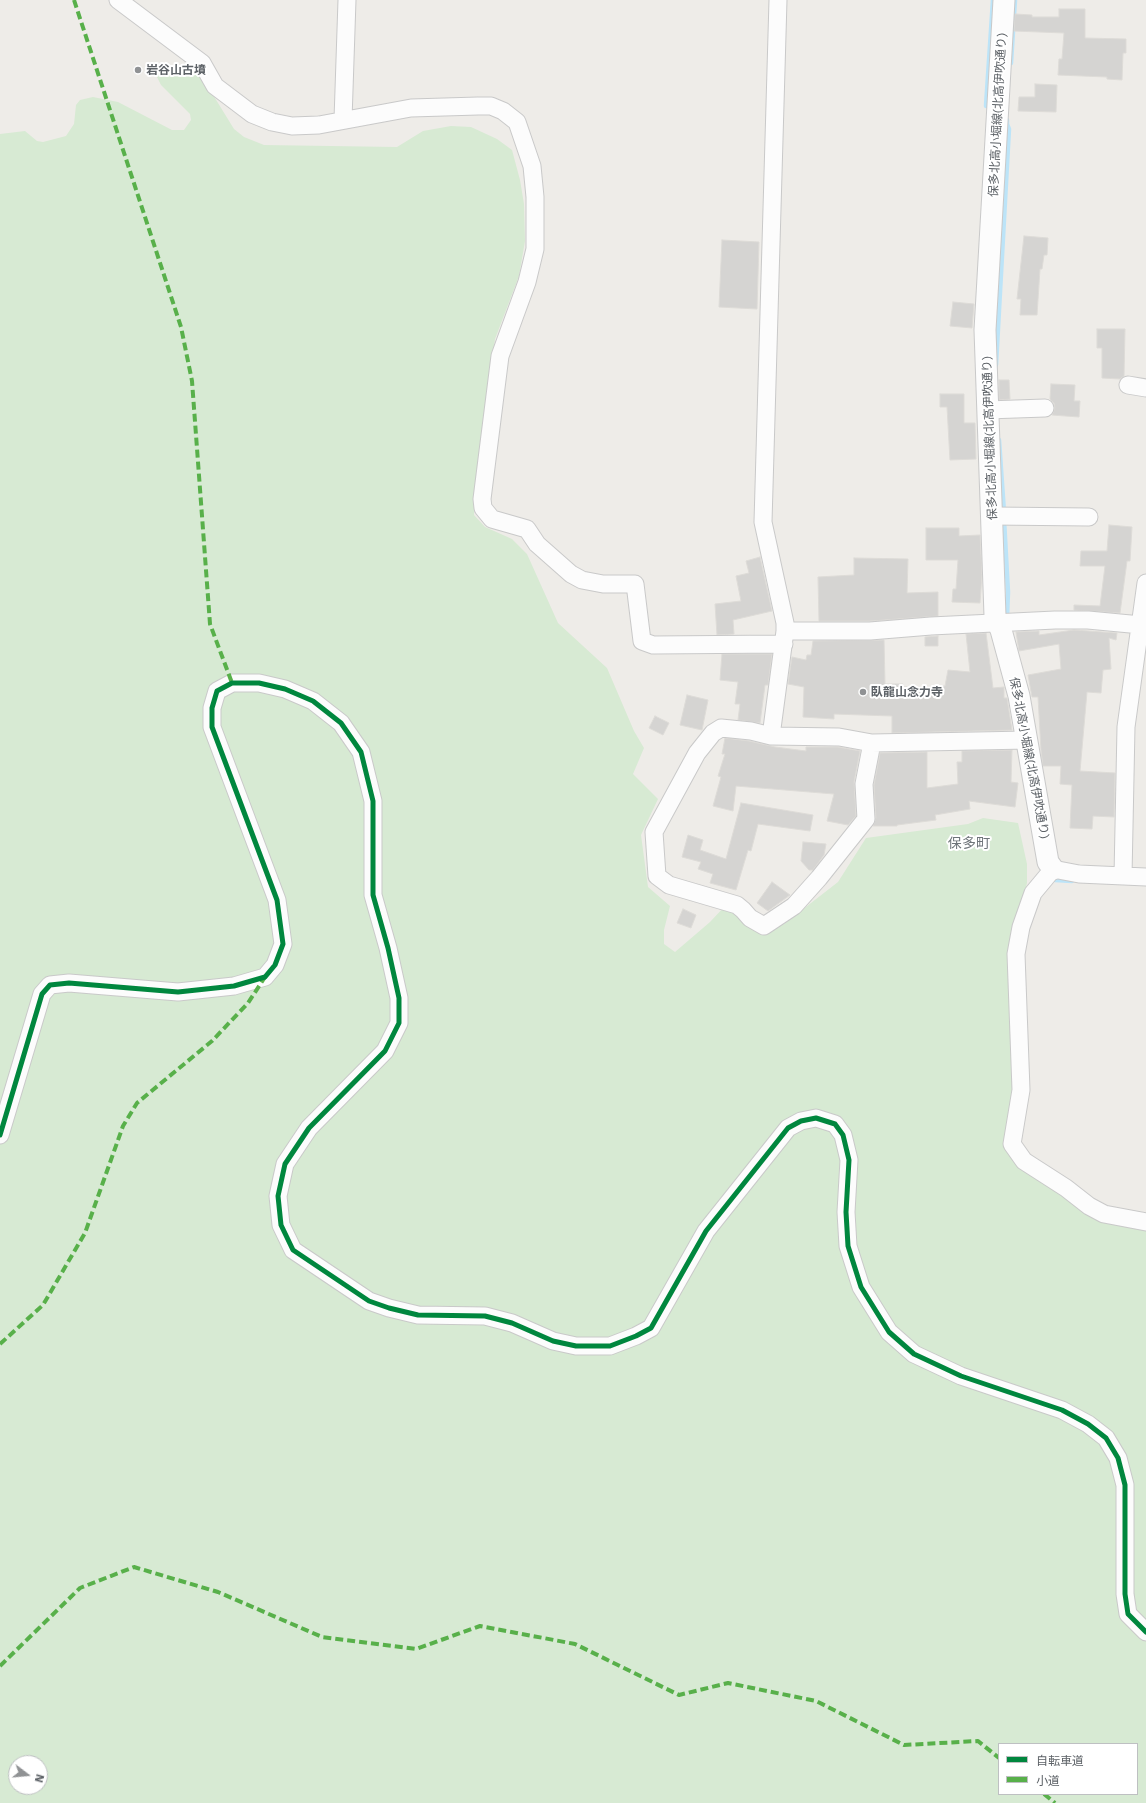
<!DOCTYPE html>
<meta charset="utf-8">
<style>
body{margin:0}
#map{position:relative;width:1146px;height:1803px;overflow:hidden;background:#eeece8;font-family:"Work Sans","Noto Sans JP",sans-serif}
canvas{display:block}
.legend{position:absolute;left:998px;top:1743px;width:140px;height:52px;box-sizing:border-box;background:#fff;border:1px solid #bec0c2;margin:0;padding:5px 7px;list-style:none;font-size:12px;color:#5d6267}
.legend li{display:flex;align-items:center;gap:8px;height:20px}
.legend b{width:20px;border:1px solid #bec0c2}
.north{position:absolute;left:8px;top:1755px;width:40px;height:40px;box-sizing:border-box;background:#fff;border:1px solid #bec0c2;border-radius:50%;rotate:106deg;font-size:11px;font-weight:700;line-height:16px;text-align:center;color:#5d6267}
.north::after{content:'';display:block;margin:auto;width:14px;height:18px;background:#909294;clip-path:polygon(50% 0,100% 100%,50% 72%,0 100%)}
</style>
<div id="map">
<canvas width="1146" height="1803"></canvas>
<ul class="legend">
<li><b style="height:5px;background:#00873e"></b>自転車道</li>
<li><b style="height:5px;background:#58b04a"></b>小道</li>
</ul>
<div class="north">N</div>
</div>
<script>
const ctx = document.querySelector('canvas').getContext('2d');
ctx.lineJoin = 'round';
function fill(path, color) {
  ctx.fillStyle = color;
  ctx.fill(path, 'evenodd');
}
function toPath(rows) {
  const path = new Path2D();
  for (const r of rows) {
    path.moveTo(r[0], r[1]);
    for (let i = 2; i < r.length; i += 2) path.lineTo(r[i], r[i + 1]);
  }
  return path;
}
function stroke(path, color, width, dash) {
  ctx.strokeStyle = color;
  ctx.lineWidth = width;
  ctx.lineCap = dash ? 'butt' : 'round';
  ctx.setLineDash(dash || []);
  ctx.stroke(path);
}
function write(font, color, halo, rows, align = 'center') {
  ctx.font = font + ' "Work Sans","Noto Sans JP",sans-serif';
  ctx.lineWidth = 4;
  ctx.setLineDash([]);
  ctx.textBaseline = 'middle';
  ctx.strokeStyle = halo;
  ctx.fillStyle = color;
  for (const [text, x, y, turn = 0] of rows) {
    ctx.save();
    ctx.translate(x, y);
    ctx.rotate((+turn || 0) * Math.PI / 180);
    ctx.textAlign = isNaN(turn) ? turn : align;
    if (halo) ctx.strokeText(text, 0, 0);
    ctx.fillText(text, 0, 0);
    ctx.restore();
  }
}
const green = toPath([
 [178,65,194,72,202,72,210,90,234,129,244,137,264,145,397,147,423,131,451,126,471,127,497,139,512,150,520,180,524,204,525,241,519,276,495,339,479,469,474,497,474,515,485,527,512,539,527,554,558,623,607,668,634,731,644,748,633,774,658,799,641,835,648,887,670,906,664,930,664,944,675,952,710,922,726,905,762,934,784,924,838,882,866,838,968,824,983,818,1018,823,1027,864,1027,883,1009,953,1015,1158,1146,1230,1146,1803,0,1803,0,134,25,131,37,141,43,142,66,136,74,124,76,105,80,100,93,97,118,102,172,130,184,130,191,120,190,114,161,85,156,75,159,69],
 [999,1744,1137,1744,1137,1794,999,1794],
 [16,1763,40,1763,40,1787,16,1787]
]);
const stream = toPath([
 [1011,63,1015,0],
 [986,106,993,0],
 [996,365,1009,129,1007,124,1007,120],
 [999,440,1004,512],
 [1004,519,1008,592,1007,618],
 [1051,876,1055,880,1072,881]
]);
const building = toPath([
 [1059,9,1085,9,1085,38,1126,39,1126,53,1123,53,1122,80,1107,79,1107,77,1058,75,1059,59,1062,59,1064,33,1014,31,1015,14,1032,15,1032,17,1059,17,1059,9],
 [1035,84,1057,85,1056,112,1018,111,1019,97,1035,97,1035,84],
 [1024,236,1048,238,1047,255,1044,255,1042,269,1040,269,1037,315,1020,315,1021,299,1017,299,1024,236],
 [722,240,759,242,757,309,719,307,722,240],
 [953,302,974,304,972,328,950,326,953,302],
 [1097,329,1125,329,1124,376,1120,379,1102,378,1102,348,1097,348,1097,329],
 [999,380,1009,380,1010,399,999,400,999,380],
 [1051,384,1075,385,1074,401,1080,401,1079,417,1052,415,1055,408,1054,403,1050,399,1051,384],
 [940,394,964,394,964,423,975,423,976,459,950,460,947,407,940,407,940,394],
 [1109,525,1132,527,1130,561,1127,561,1120,613,1074,610,1074,605,1100,606,1105,566,1080,566,1081,551,1107,551,1109,525],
 [926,528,959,528,959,536,980,535,982,575,980,603,952,602,953,589,956,589,958,560,926,560,926,528],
 [760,557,772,611,733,620,734,634,717,635,715,604,741,601,736,576,749,573,746,561,760,557],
 [854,558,908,559,907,593,938,592,938,616,870,621,819,621,818,577,854,575,854,558],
 [1074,630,1117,633,1116,640,1109,638,1111,669,1103,670,1101,693,1087,692,1080,771,1115,773,1114,817,1093,816,1092,829,1070,828,1072,785,1060,784,1061,766,1043,766,1041,750,1038,697,1032,697,1028,675,1061,669,1059,644,1019,651,1016,632,1039,631,1039,635,1074,630],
 [986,633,993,688,1004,687,1004,698,1007,698,1012,730,892,733,892,716,834,714,834,719,803,717,804,687,788,684,792,657,806,660,807,655,811,655,813,641,884,640,885,684,903,684,903,687,945,686,948,670,970,672,966,634,986,633],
 [938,636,938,646,925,646,925,637,938,636],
 [722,654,772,654,768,685,765,685,760,723,738,720,740,704,735,704,738,682,720,680,722,654],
 [687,695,708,700,702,730,680,725,687,695],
 [655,716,669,723,663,735,649,728,655,716],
 [725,738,749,741,775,747,806,751,806,747,838,747,860,751,854,782,856,816,848,825,827,821,834,794,736,786,733,811,713,806,721,777,718,776,725,754,722,754,725,738],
 [1012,750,1011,782,1018,783,1015,807,969,801,970,809,935,815,936,820,897,825,897,826,873,826,876,818,874,785,880,753,927,752,927,788,958,784,957,762,962,762,962,751,1012,750],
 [741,803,813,815,810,831,758,824,751,851,748,850,736,890,710,883,713,874,698,869,701,862,682,857,688,835,703,840,700,850,726,859,741,803],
 [803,842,826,844,824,855,813,870,809,870,801,861,803,842],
 [772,882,790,895,768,911,757,903,772,882],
 [683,909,696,915,691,928,677,923,683,909]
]);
const minor = toPath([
 [118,0,202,63,215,86,252,114,272,122,292,126,319,125,411,108,478,106,491,106,503,111,517,122,532,166,535,197,535,249,527,282,500,356,482,499,483,508,492,519,527,529,537,544,571,574,582,580,603,584,635,584,642,641,653,645,784,644],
 [778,0,763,522,785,623,785,631,771,736,839,737,872,743,1028,740],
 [343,120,347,0],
 [1128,385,1146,388],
 [987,410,1045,408],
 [993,516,1089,517],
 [785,631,870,631,931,626,1055,620,1088,620,1141,625],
 [771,736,751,731,721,728,713,733,697,753,654,832,657,876,669,885,737,905,743,910,750,918,764,926,794,906,819,878,866,819,864,784,872,743],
 [1123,876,1126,727,1146,583],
 [1146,877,1079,874,1053,869,1033,893,1021,927,1016,954,1021,1090,1012,1144,1024,1161,1066,1188,1089,1206,1104,1214,1146,1222],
 [0,1135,42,994,50,985,69,983,178,992,234,986,265,977,275,965,283,944,277,900,212,727,212,708,217,691,232,683,259,683,285,689,313,701,341,723,361,752,373,801,373,895,388,948,399,998,399,1023,385,1051,309,1128,285,1164,278,1196,281,1225,293,1250,369,1301,389,1308,418,1315,485,1316,512,1323,553,1341,576,1346,610,1346,636,1336,651,1328,706,1231,788,1128,801,1121,816,1118,835,1124,843,1135,849,1160,846,1212,848,1246,861,1287,889,1332,914,1354,961,1376,1062,1410,1088,1424,1106,1438,1118,1458,1125,1485,1125,1594,1128,1614,1146,1632]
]);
const tertiary = toPath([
 [1004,0,985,330,995,616,1001,630,1019,696,1048,862,1053,869]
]);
const quiet = toPath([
 [74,0,181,327,192,381,210,624,232,683],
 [0,1344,43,1305,85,1233,123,1126,137,1103,212,1041,248,1003,265,977],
 [0,1666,80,1588,134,1567,218,1592,322,1637,416,1649,480,1626,575,1644,679,1695,728,1683,816,1701,904,1745,978,1741,999,1758],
 [1044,1794,1055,1803]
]);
const cycleway = toPath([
 [0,1135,42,994,50,985,69,983,178,992,234,986,265,977,275,965,283,944,277,900,212,727,212,708,217,691,232,683,259,683,285,689,313,701,341,723,361,752,373,801,373,895,388,948,399,998,399,1023,385,1051,309,1128,285,1164,278,1196,281,1225,293,1250,369,1301,389,1308,418,1315,485,1316,512,1323,553,1341,576,1346,610,1346,636,1336,651,1328,706,1231,788,1128,801,1121,816,1118,835,1124,843,1135,849,1160,846,1212,848,1246,861,1287,889,1332,914,1354,961,1376,1062,1410,1088,1424,1106,1438,1118,1458,1125,1485,1125,1594,1128,1614,1146,1632]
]);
const markers = [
 [138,70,4,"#909294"],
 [863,692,4,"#909294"]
];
const poiNames = [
 ["岩谷山古墳",146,70],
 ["臥龍山念力寺",871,692]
];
const streetNames = [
 ["保多北高小堀線(北高伊吹通り)",998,115,-87],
 ["保多北高小堀線(北高伊吹通り)",990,438,-92],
 ["保多北高小堀線(北高伊吹通り)",1029,758,79]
];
const quarterNames = [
 ["保多町",969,844]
];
fill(green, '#d7ead3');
stroke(stream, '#bce4f8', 4.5);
fill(building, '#d5d4d2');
stroke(building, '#dddbd7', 1);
stroke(minor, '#c9c9c9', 19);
stroke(tertiary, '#c9c9c9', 23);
stroke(minor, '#fcfcfc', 17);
stroke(tertiary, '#fcfcfc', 21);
stroke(quiet, '#58b04a', 4, [8, 4]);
stroke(cycleway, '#00873e', 5);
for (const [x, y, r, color] of markers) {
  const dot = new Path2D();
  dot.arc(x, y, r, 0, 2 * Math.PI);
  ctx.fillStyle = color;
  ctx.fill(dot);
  stroke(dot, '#fff', 1.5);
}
write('bold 12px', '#5d6267', '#fff', poiNames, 'left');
write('12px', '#5d6267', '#fff', streetNames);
write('14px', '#6e7479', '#fff', quarterNames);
</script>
